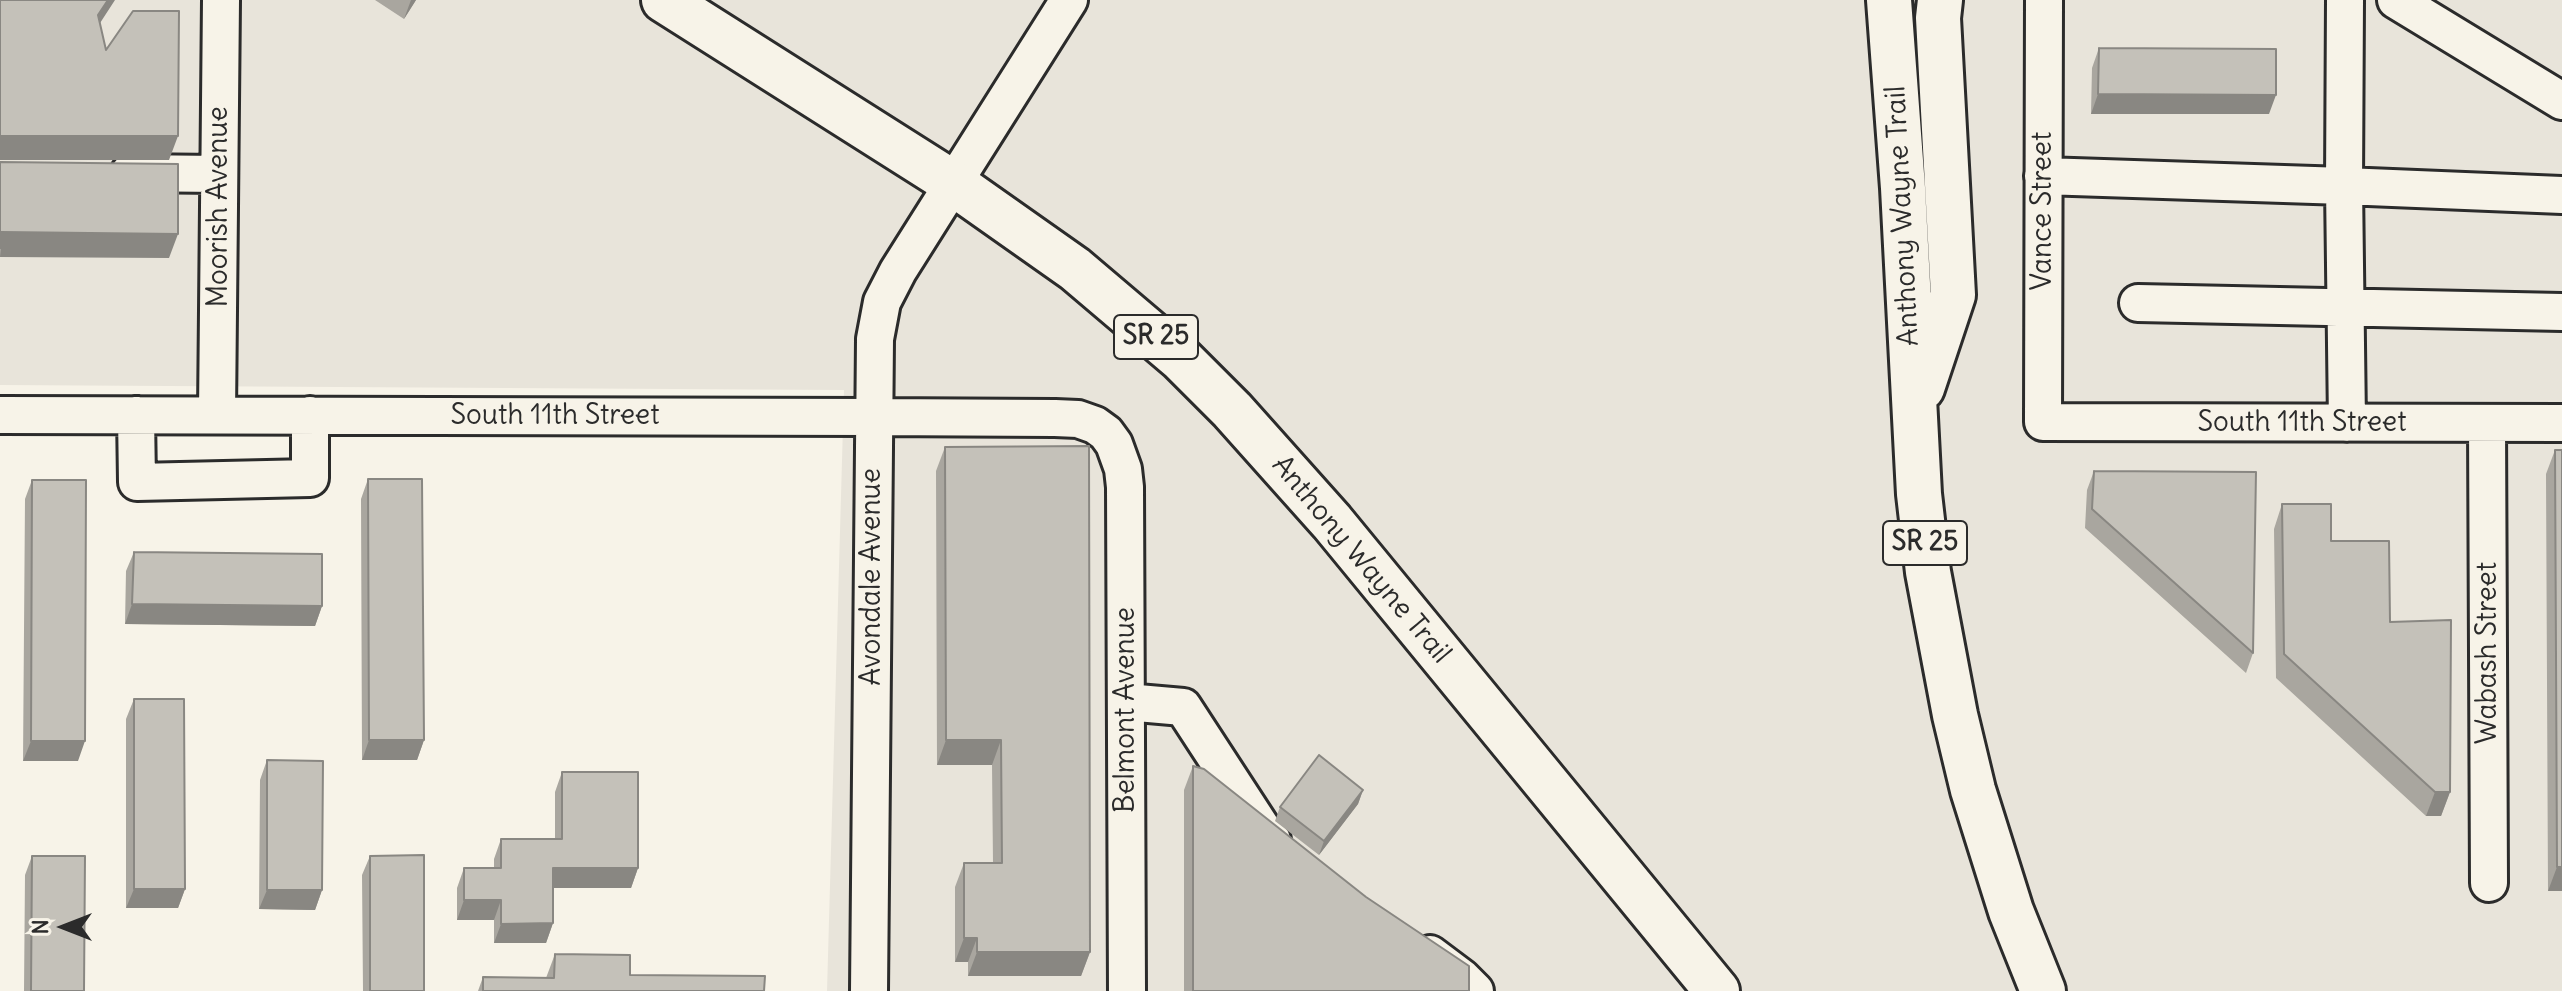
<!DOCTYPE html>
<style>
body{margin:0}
#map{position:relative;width:2562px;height:991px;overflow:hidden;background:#f7f3e8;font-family:Delius,sans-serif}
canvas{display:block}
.north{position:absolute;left:24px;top:887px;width:80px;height:80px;-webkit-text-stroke:6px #f7f3e8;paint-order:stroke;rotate:270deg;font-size:22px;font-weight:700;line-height:32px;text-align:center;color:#2b2b2b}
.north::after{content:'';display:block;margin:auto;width:28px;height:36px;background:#2b2b2b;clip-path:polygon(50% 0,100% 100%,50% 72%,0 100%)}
</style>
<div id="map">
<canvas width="2562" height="991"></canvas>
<div class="north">N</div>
</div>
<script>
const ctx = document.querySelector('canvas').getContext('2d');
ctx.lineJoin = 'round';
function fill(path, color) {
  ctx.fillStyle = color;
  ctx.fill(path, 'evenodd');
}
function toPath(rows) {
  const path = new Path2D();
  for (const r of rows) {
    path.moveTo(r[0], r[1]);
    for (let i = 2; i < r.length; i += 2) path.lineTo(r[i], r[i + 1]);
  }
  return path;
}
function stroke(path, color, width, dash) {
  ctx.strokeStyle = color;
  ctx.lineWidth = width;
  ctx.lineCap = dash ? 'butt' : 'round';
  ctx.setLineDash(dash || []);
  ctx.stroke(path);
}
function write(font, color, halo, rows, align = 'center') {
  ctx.font = font + ' Delius,sans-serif';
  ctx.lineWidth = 6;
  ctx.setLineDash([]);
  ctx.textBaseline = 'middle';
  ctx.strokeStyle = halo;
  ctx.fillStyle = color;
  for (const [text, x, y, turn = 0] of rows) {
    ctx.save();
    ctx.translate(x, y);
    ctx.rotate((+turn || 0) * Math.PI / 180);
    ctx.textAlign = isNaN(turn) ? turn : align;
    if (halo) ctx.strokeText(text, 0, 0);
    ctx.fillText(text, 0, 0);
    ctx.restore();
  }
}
const built = toPath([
 [0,0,2562,0,2562,991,827,991,844,390,0,385]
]);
const minor = toPath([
 [2044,0,2043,422,2562,423],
 [2345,0,2344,186,2562,195],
 [2396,0,2562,101],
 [129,173,219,174],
 [2043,176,2344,186,2347,423],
 [2138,303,2562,312],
 [217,414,221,0],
 [0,415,873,417,1055,418,1078,419,1095,425,1106,433,1114,444,1123,469,1125,487,1127,991],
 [136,415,137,482,310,478,310,415],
 [2487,423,2489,883],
 [1126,702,1183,707,1267,836,1272,840],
 [1430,954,1462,978,1475,991],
 [869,991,875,339,882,302,898,271,1069,0]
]);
const major = toPath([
 [664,0,953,183,1075,269,1181,359,1232,410,1332,522,1717,991],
 [1889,0,1903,188,1919,494,1928,572,1955,715,1973,790,2011,911,2043,991],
 [1922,388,1953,295,1938,18,1940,0]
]);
const wall = toPath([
 [375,0,416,0,404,19],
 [2099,48,2269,114,2091,114,2092,68],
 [945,447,1090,952,1081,976,968,976,968,962,955,962,955,887,964,863,993,863,992,765,937,765,936,471],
 [2555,450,2562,891,2548,891,2546,474],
 [2094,471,2253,653,2246,673,2085,528,2087,490],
 [368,479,424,740,417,760,362,760,361,499],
 [32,480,78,761,23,761,25,499],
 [2282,504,2331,541,2390,622,2450,792,2441,816,2426,816,2276,678,2274,529],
 [134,552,322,606,315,626,125,624,126,571],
 [134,699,185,889,178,908,126,908,126,719],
 [267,760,322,890,315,910,259,909,260,780],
 [1193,766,1469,991,1184,991,1184,790],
 [562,772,638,868,631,888,553,888,553,923,546,943,494,943,494,920,457,920,457,888,464,868,494,868,494,859,501,839,555,839,555,792],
 [1363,790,1358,804,1319,855,1275,821,1280,807],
 [32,856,84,991,24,991,25,875],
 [370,856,424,991,363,991,362,875],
 [555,954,630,975,764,991,478,991,483,977,546,978]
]);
const shadedWall = toPath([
 [108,0,115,0,89,40,98,15],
 [411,0,416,0,404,19],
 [2098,94,2276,95,2269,114,2091,114],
 [0,136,178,136,169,160,0,160],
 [1,232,178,234,169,258,0,257],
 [132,604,322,606,315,626,125,624],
 [369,740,424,740,417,760,362,760],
 [946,740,1001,740,992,765,937,765],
 [31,741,85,741,78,761,23,761],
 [1363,790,1358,804,1319,855,1324,841],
 [2435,792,2450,792,2441,816,2426,816],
 [2557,867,2562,867,2562,891,2548,891],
 [553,868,638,868,631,888,546,888],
 [134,889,185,889,178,908,126,908],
 [267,890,322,890,315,910,259,909],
 [464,900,501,900,494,920,457,920],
 [553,923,546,943,494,943,501,924],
 [964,938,977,938,968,962,955,962],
 [977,952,1090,952,1081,976,968,976]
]);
const building = toPath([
 [0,0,108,0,98,15,106,50,133,11,179,11,178,136,0,136,0,0],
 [2099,48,2276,49,2276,95,2098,94,2099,48],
 [0,162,178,164,178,234,1,232,1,248,0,248,0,162],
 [1089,446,1090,952,977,952,977,938,964,938,964,863,1002,863,1001,740,946,740,945,447,1089,446],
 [2555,450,2562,450,2562,867,2557,867,2555,450],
 [2094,471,2256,472,2253,653,2092,509,2094,471],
 [368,479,422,479,424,740,369,740,368,479],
 [32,480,86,480,85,741,31,741,32,480],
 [2282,504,2331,504,2331,541,2389,541,2390,622,2451,620,2450,792,2435,792,2284,654,2282,504],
 [134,552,322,554,322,606,132,604,134,552],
 [134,699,184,699,185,889,134,889,134,699],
 [1319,755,1363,790,1324,841,1280,807,1319,755],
 [267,760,323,761,322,890,267,890,267,760],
 [1193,766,1204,769,1366,897,1469,966,1469,991,1193,991,1193,766],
 [562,772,638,772,638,868,553,868,553,923,501,924,501,900,464,900,464,868,501,868,501,839,562,839,562,772],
 [424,855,424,991,370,991,370,856,424,855],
 [32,856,85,856,84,991,31,991,32,856],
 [555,954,630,955,630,975,765,976,764,991,483,991,483,977,554,978,555,954]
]);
const shields = [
 [1156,337,84],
 [1925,543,84]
];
const shieldNames = [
 ["SR 25",1156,337],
 ["SR 25",1925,543]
];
const streetNames = [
 ["Moorish Avenue",219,207,-90],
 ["Vance Street",2043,211,-90],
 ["Anthony Wayne Trail",1903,216,-93],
 ["South 11th Street",555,416],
 ["South 11th Street",2302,423],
 ["Anthony Wayne Trail",1361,560,50],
 ["Avondale Avenue",872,577,-90],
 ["Wabash Street",2488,653,-90],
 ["Belmont Avenue",1126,710,-90]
];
fill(built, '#e8e4da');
stroke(minor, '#2b2b2b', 42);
stroke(major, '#2b2b2b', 50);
stroke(minor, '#f7f3e8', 36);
stroke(major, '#f7f3e8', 44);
fill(wall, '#a9a69f');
fill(shadedWall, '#898782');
fill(building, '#c4c1b9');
stroke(building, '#898782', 2);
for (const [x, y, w] of shields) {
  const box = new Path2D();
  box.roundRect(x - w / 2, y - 22, w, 44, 6);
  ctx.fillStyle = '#f7f3e8';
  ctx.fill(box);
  stroke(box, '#2b2b2b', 2);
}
write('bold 26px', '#2b2b2b', null, shieldNames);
write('28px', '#2b2b2b', '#f7f3e8', streetNames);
</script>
